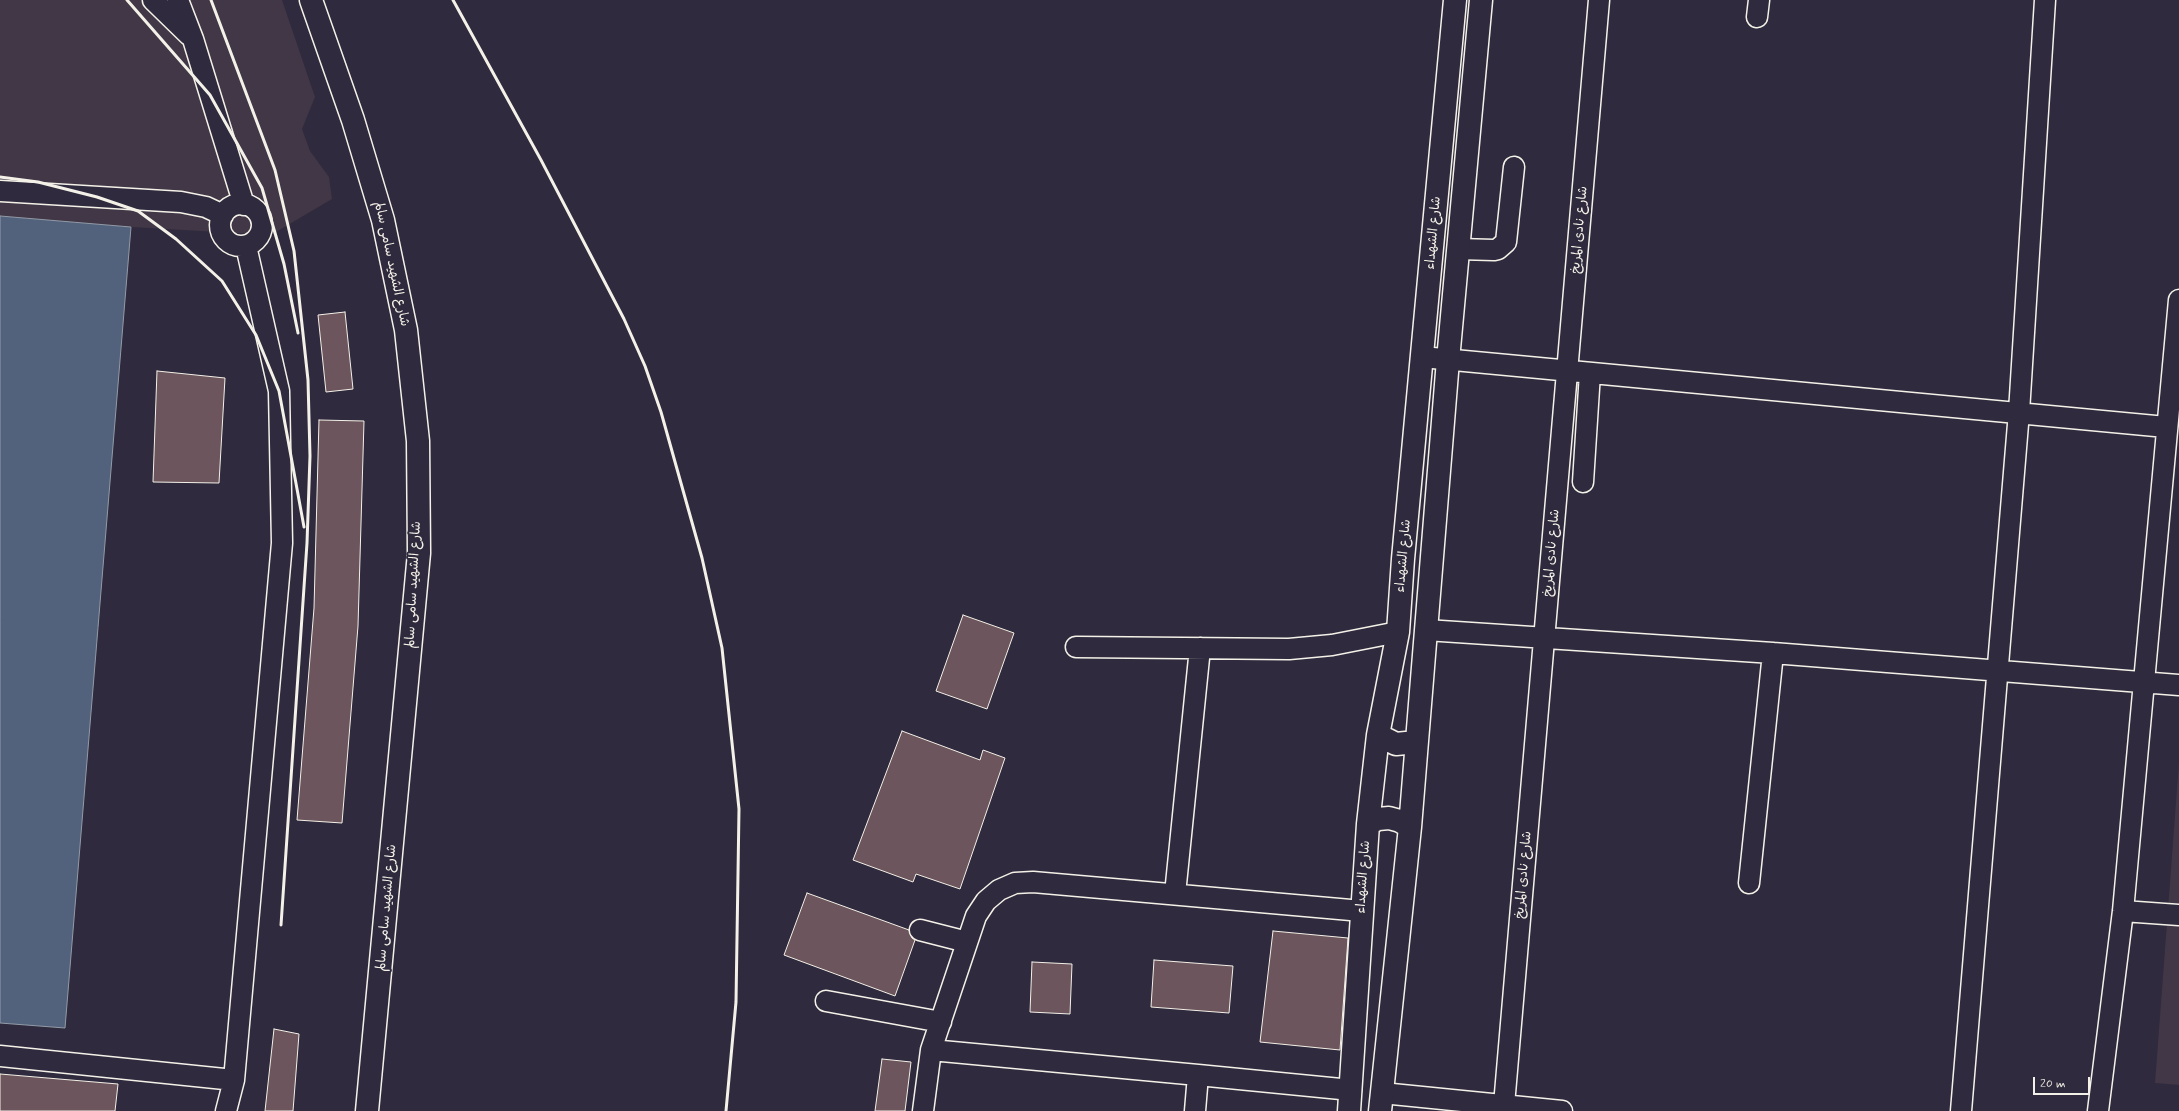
<!DOCTYPE html>
<meta charset="utf-8">
<style>
body{margin:0}
#map{position:relative;width:2179px;height:1111px;overflow:hidden;background:#2f2a3d;font-family:Mynerve,sans-serif}
canvas{display:block}
.scale{position:absolute;left:2033px;top:1077px;width:57px;height:18px;box-sizing:border-box;border:2px solid #f4f1e8;border-top:0;padding-left:5px;font-size:12px;line-height:14px;white-space:nowrap;color:#f4f1e8;-webkit-text-stroke:3px #2f2a3d;paint-order:stroke}
</style>
<div id="map">
<canvas width="2179" height="1111"></canvas>
<div class="scale">20 m</div>
</div>
<script>
const ctx = document.querySelector('canvas').getContext('2d');
ctx.lineJoin = 'round';
function fill(path, color) {
  ctx.fillStyle = color;
  ctx.fill(path, 'evenodd');
}
function toPath(rows) {
  const path = new Path2D();
  for (const r of rows) {
    if (r.length === 3) {
      path.moveTo(r[0] + r[2], r[1]);
      path.arc(r[0], r[1], r[2], 0, 2 * Math.PI);
      continue;
    }
    path.moveTo(r[0], r[1]);
    for (let i = 2; i < r.length; i += 2) path.lineTo(r[i], r[i + 1]);
  }
  return path;
}
function stroke(path, color, width, dash) {
  ctx.strokeStyle = color;
  ctx.lineWidth = width;
  ctx.lineCap = dash ? 'butt' : 'round';
  ctx.setLineDash(dash || []);
  ctx.stroke(path);
}
function write(font, color, halo, rows, align = 'center') {
  ctx.font = font + ' Mynerve,"Playpen Sans Arabic",sans-serif';
  ctx.lineWidth = 4;
  ctx.setLineDash([]);
  ctx.textBaseline = 'middle';
  ctx.strokeStyle = halo;
  ctx.fillStyle = color;
  for (const [text, x, y, turn = 0] of rows) {
    ctx.save();
    ctx.translate(x, y);
    ctx.rotate((+turn || 0) * Math.PI / 180);
    ctx.textAlign = isNaN(turn) ? turn : align;
    if (halo) ctx.strokeText(text, 0, 0);
    ctx.fillText(text, 0, 0);
    ctx.restore();
  }
}
const built = toPath([
 [0,0,282,0,315,97,302,129,310,151,329,177,332,199,271,235,131,227,0,216],
 [2179,762,2179,1085,2155,1083]
]);
const water = toPath([
 [0,216,131,227,65,1028,0,1023,0,216]
]);
const building = toPath([
 [345,312,353,389,326,392,318,315,345,312],
 [157,371,225,378,219,483,153,482,157,371],
 [319,420,364,421,358,626,342,823,297,820,314,608,319,420],
 [963,615,1014,633,987,709,936,691,963,615],
 [902,731,980,760,983,750,1005,758,960,889,916,874,913,882,853,860,902,731],
 [807,893,909,930,912,938,915,940,895,996,784,955,807,893],
 [1273,931,1348,938,1340,1050,1260,1042,1273,931],
 [1154,960,1233,966,1229,1013,1151,1007,1154,960],
 [1032,962,1072,964,1070,1014,1030,1012,1032,962],
 [274,1029,299,1034,293,1111,265,1111,274,1029],
 [882,1059,911,1062,905,1111,875,1111,882,1059],
 [0,1074,118,1084,115,1111,0,1111,0,1074]
]);
const minor = toPath([
 [153,0,189,35],
 [178,0,193,39,244,205],
 [1757,17,1759,0],
 [0,191,181,202,206,207,223,215],
 [241,225,21],
 [1458,249,1494,250,1498,249,1506,242,1514,167],
 [1422,357,2166,427],
 [1583,482,1590,373],
 [1426,630,1773,653,2179,685],
 [1076,647,1289,649,1332,645,1398,632],
 [1749,883,1773,653],
 [1175,894,1200,648],
 [2123,911,2179,915],
 [920,930,967,942],
 [826,1001,941,1022],
 [931,1050,1198,1075],
 [0,1056,234,1080],
 [1382,1093,1562,1111],
 [1504,1105,1599,0],
 [226,1111,234,1080,282,543,279,391,246,246],
 [923,1111,931,1050,976,916,986,901,999,890,1015,883,1033,882,1362,911],
 [1195,1111,1198,1075,1351,1090],
 [1961,1111,2019,412,2045,0],
 [2098,1111,2123,911,2179,300]
]);
const major = toPath([
 [311,0,353,120,383,220,406,330,418,441,419,553,367,1111]
]);
const highway = toPath([
 [1378,735,1396,744,1416,742],
 [1368,824,1378,819,1389,818,1400,821,1410,827],
 [1349,1111,1368,824,1378,735,1398,632,1403,559,1455,0],
 [1380,1111,1410,827,1448,360,1481,0]
]);
const rail = toPath([
 [127,0,210,95,262,188,284,264,298,333],
 [211,0,275,170,294,251,308,380,310,456,307,543,281,925],
 [453,0,541,160,624,319,645,366,661,412,702,558,722,648,739,809,736,1002,726,1111],
 [0,177,38,182,97,197,138,211,176,239,222,281,256,335,279,391,304,527]
]);
const streetNames = [
 ["شارع نادى المريخ",1580,230,-85],
 ["شارع الشهداء",1434,233,-85],
 ["شارع الشهيد سامى سالم",391,264,78],
 ["شارع نادى المريخ",1552,553,-85],
 ["شارع الشهداء",1404,556,-85],
 ["شارع الشهيد سامى سالم",414,585,-87],
 ["شارع نادى المريخ",1524,875,-85],
 ["شارع الشهداء",1364,877,-86],
 ["شارع الشهيد سامى سالم",387,908,-85]
];
fill(built, '#413746');
fill(water, '#52627c');
stroke(water, '#939ba7', 1);
fill(building, '#6c555c');
stroke(building, '#f4f1e8', 1);
stroke(minor, '#f4f1e8', 23);
stroke(major, '#f4f1e8', 25);
stroke(highway, '#f4f1e8', 25);
stroke(minor, '#2f2a3d', 20);
stroke(major, '#2f2a3d', 22);
stroke(highway, '#2f2a3d', 22);
stroke(rail, '#f4f1e8', 3);
write('13px', '#f4f1e8', '#2f2a3d', streetNames);
</script>
